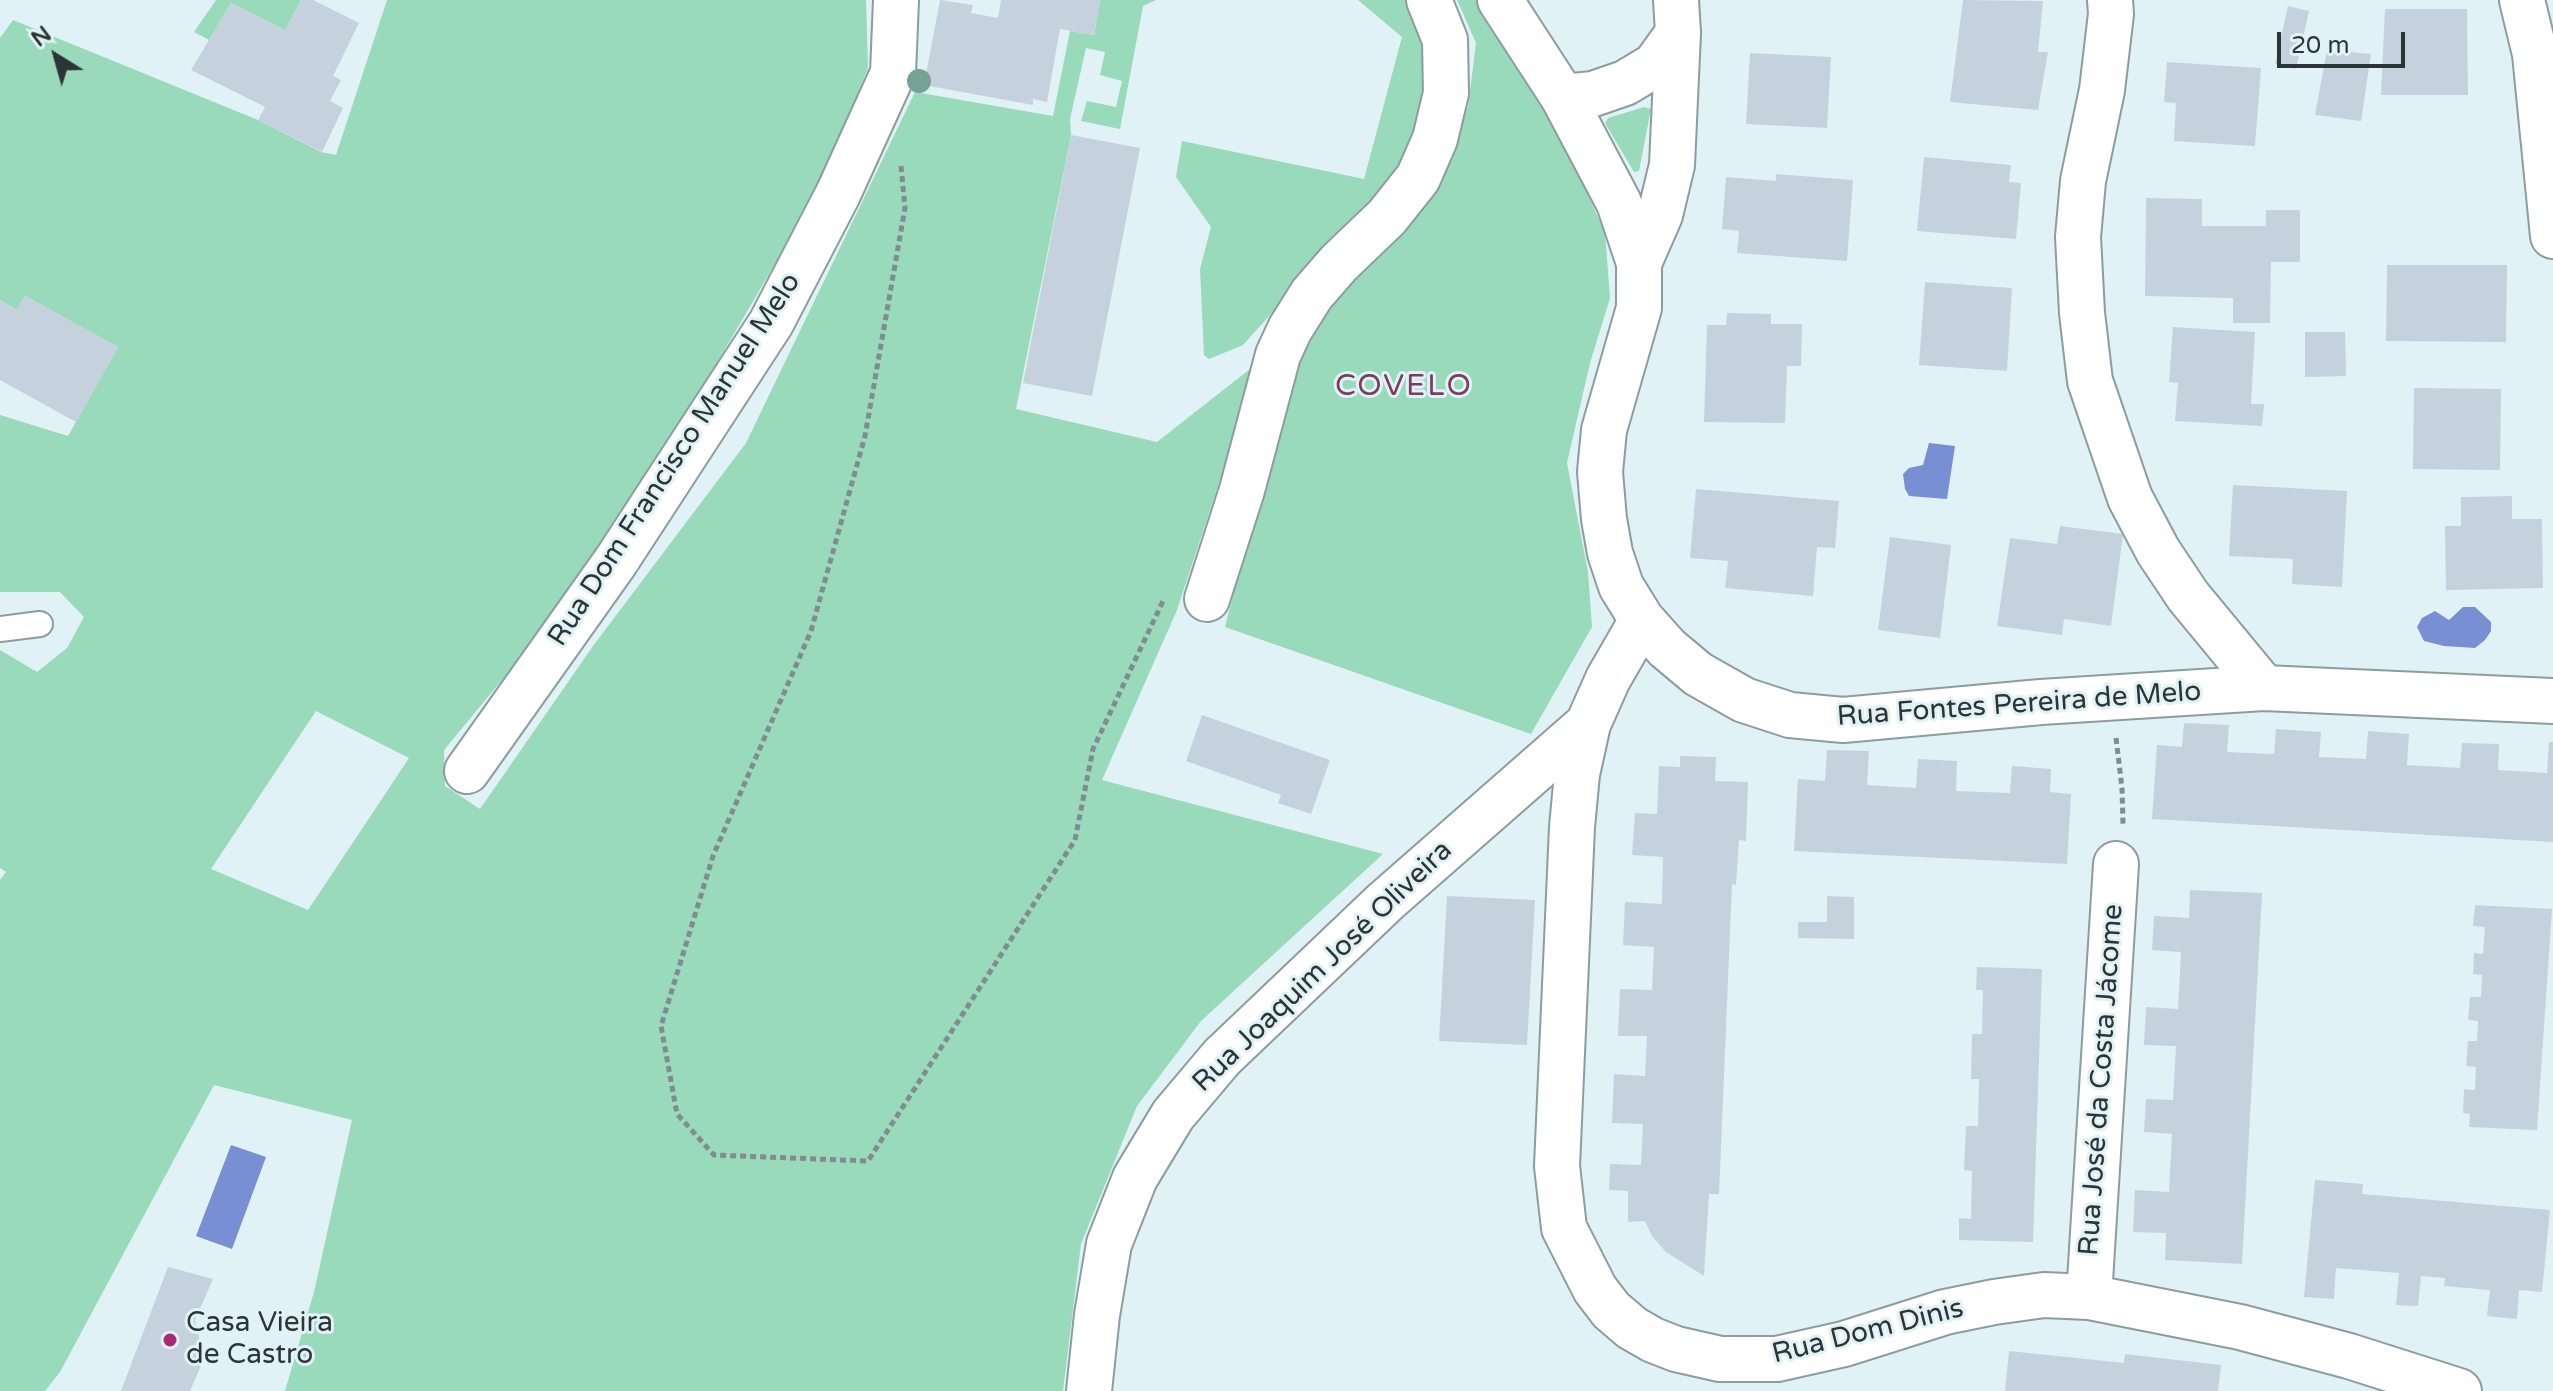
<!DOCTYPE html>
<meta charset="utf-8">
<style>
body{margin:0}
#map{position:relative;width:2553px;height:1391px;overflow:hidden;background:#e0f2f6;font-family:"Varela Round",sans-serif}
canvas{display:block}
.north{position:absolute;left:16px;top:16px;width:80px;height:80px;-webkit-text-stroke:6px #e0f2f6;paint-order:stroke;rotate:323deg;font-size:22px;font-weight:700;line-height:32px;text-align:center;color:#2d3436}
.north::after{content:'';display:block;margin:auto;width:28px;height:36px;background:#2d3436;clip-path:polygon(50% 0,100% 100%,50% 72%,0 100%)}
.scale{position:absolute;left:2277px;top:32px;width:128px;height:36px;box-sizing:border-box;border:4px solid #2d3436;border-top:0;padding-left:10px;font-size:24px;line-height:28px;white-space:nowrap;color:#2d3436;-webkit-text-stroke:6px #e0f2f6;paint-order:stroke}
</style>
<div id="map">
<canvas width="2553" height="1391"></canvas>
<div class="north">N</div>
<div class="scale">20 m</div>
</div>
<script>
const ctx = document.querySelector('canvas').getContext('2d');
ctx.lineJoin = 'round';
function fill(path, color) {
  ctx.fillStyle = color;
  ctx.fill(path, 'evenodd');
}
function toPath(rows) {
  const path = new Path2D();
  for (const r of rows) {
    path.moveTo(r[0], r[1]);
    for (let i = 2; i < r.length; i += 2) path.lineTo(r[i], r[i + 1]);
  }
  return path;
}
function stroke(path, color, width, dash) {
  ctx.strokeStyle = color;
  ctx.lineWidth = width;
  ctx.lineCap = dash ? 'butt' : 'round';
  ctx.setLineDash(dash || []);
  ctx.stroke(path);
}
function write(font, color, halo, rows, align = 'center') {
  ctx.font = font + ' "Varela Round",sans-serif';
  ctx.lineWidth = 6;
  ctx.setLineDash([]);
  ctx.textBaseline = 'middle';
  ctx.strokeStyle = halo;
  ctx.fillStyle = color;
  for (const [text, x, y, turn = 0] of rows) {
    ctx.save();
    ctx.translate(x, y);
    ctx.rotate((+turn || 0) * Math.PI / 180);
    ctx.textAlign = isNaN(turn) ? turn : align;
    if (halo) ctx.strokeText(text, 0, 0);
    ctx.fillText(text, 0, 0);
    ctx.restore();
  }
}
const green = toPath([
 [216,0,301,0,285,30,231,3,209,40,194,32],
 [387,0,866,0,868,68,818,191,645,485,541,633,444,750,445,786,480,809,593,646,746,443,915,92,1053,116,1070,31,1094,35,1100,0,1156,0,1143,6,1120,129,1081,121,1087,101,1116,107,1122,81,1100,75,1105,52,1086,48,1070,119,1071,135,1016,409,1157,442,1259,362,1177,610,1102,780,1383,854,1201,1021,1137,1106,1081,1244,1063,1391,285,1391,314,1292,352,1120,214,1085,60,1372,45,1391,0,1391,0,880,6,872,0,868,0,650,37,672,67,648,84,617,60,592,0,592,0,415,68,436,118,347,25,296,17,310,0,300,0,38,13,20,258,120,321,152,336,155],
 [316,711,409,758,308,910,211,869],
 [1358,0,1411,0,1432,45,1419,129,1388,184,1243,345,1209,359,1204,355,1200,269,1211,227,1176,177,1182,141,1364,179,1402,37],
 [1457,0,1477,0,1555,124,1605,232,1610,298,1590,363,1567,463,1588,572,1592,627,1531,734,1225,627,1286,382,1313,321,1433,197,1468,107,1476,43],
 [1644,107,1651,109,1639,171,1634,172,1605,123,1608,118]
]);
const water = toPath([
 [1929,443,1955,446,1947,499,1909,496,1905,489,1903,474,1909,468,1923,465],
 [2463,607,2475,607,2491,622,2491,631,2485,640,2475,648,2444,646,2424,641,2417,627,2422,618,2435,611,2449,620],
 [231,1145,266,1157,232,1249,196,1236]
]);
const building = toPath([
 [301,0,313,0,359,23,333,76,341,80,330,101,343,108,322,152,258,120,265,107,191,70,231,3,285,30],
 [940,0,973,5,971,13,998,18,1001,0,1100,0,1094,35,1060,29,1047,102,1033,99,1033,105,924,85],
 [1963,0,2043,1,2038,52,2048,52,2038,110,1950,102],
 [2288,6,2309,11,2296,69,2275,64],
 [2385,9,2467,9,2468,95,2381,95],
 [2327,50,2371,54,2361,121,2315,115],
 [1750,53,1831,57,1827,128,1746,124],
 [2167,62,2261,68,2255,146,2174,141,2176,103,2164,102],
 [1071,135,1140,148,1092,396,1023,383],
 [1924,157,2011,165,2009,182,2021,183,2016,239,1917,231],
 [1776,174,1853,180,1847,261,1737,253,1739,231,1722,229,1726,177,1776,181],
 [2146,198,2202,199,2202,226,2266,226,2266,210,2300,210,2300,262,2271,262,2270,323,2233,323,2233,298,2145,296],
 [2387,265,2507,265,2506,342,2386,341],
 [1925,282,2012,288,2007,371,1919,365],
 [25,296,118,347,76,422,0,380,0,300,17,310],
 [1727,313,1771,314,1771,324,1802,324,1801,366,1787,366,1785,423,1704,422,1707,325,1726,325],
 [2173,327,2255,332,2251,404,2264,404,2262,426,2175,421,2178,383,2169,382],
 [2305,332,2345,332,2346,376,2305,377],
 [2414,388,2501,389,2500,470,2413,469],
 [2233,485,2347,491,2342,587,2292,584,2293,559,2229,556],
 [1696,489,1839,501,1835,548,1817,547,1813,596,1725,588,1728,561,1690,558],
 [2512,496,2512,519,2542,519,2543,588,2446,590,2445,526,2461,526,2461,497],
 [2060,526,2123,534,2111,626,2064,619,2062,635,1997,626,2010,538,2057,544],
 [1890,537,1951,545,1940,638,1878,630],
 [1202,715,1330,760,1311,814,1278,803,1281,795,1186,761],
 [2184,723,2229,725,2227,752,2274,754,2276,729,2321,732,2319,757,2344,758,2366,759,2368,731,2409,734,2407,765,2460,768,2462,743,2499,744,2498,770,2547,773,2549,742,2553,742,2553,842,2152,819,2157,745,2182,747],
 [1827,750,1869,751,1867,785,1916,788,1918,759,1957,761,1956,791,2010,793,2012,766,2051,769,2050,792,2071,794,2067,864,1794,851,1798,779,1825,781],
 [1680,756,1716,757,1715,781,1748,782,1746,841,1739,840,1736,885,1732,884,1719,1194,1709,1194,1704,1276,1666,1252,1652,1236,1645,1221,1628,1222,1628,1191,1609,1190,1610,1164,1641,1165,1642,1145,1643,1124,1612,1123,1614,1074,1645,1076,1647,1036,1618,1036,1620,989,1652,990,1653,969,1654,947,1623,945,1625,902,1662,904,1663,857,1632,855,1635,813,1657,814,1659,766,1680,767],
 [2190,890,2262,893,2242,1264,2165,1260,2166,1233,2133,1232,2135,1190,2169,1192,2172,1134,2144,1132,2146,1099,2173,1100,2176,1046,2144,1045,2146,1007,2178,1009,2181,952,2152,950,2154,916,2189,918],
 [1447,896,1535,900,1527,1045,1439,1041],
 [1827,896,1854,897,1854,939,1798,938,1798,922,1827,922],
 [2475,905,2552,909,2537,1130,2469,1127,2470,1114,2463,1113,2464,1089,2475,1090,2476,1067,2466,1066,2468,1041,2477,1041,2478,1021,2468,1020,2470,997,2481,997,2482,975,2473,974,2474,953,2483,954,2485,927,2473,926],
 [1977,967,2042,969,2033,1242,1959,1240,1959,1218,1971,1219,1972,1171,1964,1170,1966,1126,1978,1126,1979,1079,1971,1079,1972,1034,1982,1034,1983,990,1976,990],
 [2315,1180,2363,1184,2362,1194,2550,1210,2542,1292,2519,1290,2517,1319,2487,1316,2490,1290,2444,1286,2445,1278,2421,1276,2418,1306,2396,1305,2399,1273,2336,1268,2334,1299,2304,1297],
 [168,1267,213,1279,195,1320,204,1359,190,1391,121,1391],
 [2009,1351,2124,1363,2125,1354,2221,1365,2218,1391,2005,1391]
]);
const path = toPath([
 [901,166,905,208,865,436,811,631,713,856,661,1026,677,1114,714,1155,868,1161,1075,840,1093,749,1164,599],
 [2116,738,2122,788,2123,824]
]);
const service = toPath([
 [0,629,40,624]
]);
const minor = toPath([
 [2110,0,2111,14,2102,90,2083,181,2078,237,2082,313,2090,381,2130,498,2158,551,2188,596,2264,688],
 [2522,0,2535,54,2553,236],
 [1678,33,1672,165,1660,215,1639,263,1639,308,1604,430,1600,472,1604,519,1610,553,1621,586,1642,620,1667,648,1698,674,1744,700,1790,715,1843,720,2041,702,2264,688,2553,701],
 [1563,97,1619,203,1639,263],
 [1207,599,1242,490,1278,355,1290,329,1312,294,1339,263,1387,217,1418,178,1435,139,1446,93,1445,40,1429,0],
 [1642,620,1608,679,1588,724,1577,774,1572,827,1557,1166,1564,1228,1595,1289,1611,1310,1632,1328,1653,1340,1676,1349,1720,1359,1777,1359,1844,1344,1945,1312,1994,1302,2044,1295,2089,1297,2240,1327,2349,1356,2459,1391],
 [467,771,616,561,771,323,838,194,893,73,896,0],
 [2089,1297,2116,864],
 [1089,1391,1097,1315,1109,1244,1135,1178,1173,1115,1222,1057,1386,901,1588,724]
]);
const tertiary = toPath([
 [1500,0,1563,97,1593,94,1625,83,1655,65,1678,33,1676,0]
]);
const trees = [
 [919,81]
];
const markers = [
 [170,1340,8,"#ab2873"]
];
const streetNames = [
 ["Rua Dom Francisco Manuel Melo",675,460,-57],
 ["Rua Fontes Pereira de Melo",2019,705,-4],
 ["Rua Joaquim José Oliveira",1323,967,-44],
 ["Rua José da Costa Jácome",2102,1080,-86],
 ["Rua Dom Dinis",1868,1332,-14]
];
const poiNames = [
 ["Casa Vieira",186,1324],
 ["de Castro",186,1356]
];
const neighbourhoodNames = [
 ["COVELO",1404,387]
];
fill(green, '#98dab9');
fill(water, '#788fd3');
fill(building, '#c5d2dd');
stroke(service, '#8c9da1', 28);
stroke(minor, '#8c9da1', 48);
stroke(tertiary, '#8c9da1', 48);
stroke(path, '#808c8f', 5, [6, 4]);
stroke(service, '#fff', 24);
stroke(minor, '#fff', 44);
stroke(tertiary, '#fff', 44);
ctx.fillStyle = '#74a294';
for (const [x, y] of trees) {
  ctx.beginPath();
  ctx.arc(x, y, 12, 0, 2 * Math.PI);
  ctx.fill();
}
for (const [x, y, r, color] of markers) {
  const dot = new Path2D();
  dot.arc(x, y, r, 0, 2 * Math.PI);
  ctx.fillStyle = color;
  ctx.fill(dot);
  stroke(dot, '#e0f2f6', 3);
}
write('28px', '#2d3436', '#e0f2f6', streetNames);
write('28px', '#2d3436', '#e0f2f6', poiNames, 'left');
ctx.letterSpacing = '2px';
write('30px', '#7d3b5d', '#e0f2f6', neighbourhoodNames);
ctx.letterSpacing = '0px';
</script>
